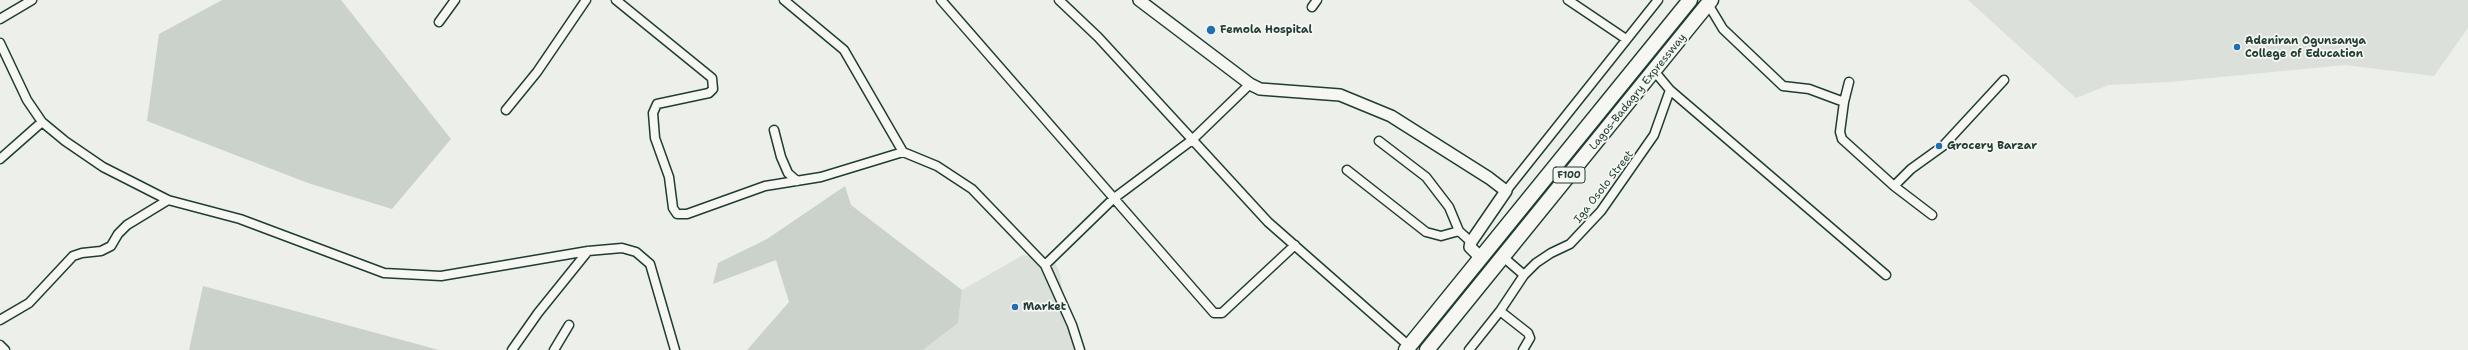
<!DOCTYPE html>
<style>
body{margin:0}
canvas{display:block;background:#edefea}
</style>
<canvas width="2468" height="350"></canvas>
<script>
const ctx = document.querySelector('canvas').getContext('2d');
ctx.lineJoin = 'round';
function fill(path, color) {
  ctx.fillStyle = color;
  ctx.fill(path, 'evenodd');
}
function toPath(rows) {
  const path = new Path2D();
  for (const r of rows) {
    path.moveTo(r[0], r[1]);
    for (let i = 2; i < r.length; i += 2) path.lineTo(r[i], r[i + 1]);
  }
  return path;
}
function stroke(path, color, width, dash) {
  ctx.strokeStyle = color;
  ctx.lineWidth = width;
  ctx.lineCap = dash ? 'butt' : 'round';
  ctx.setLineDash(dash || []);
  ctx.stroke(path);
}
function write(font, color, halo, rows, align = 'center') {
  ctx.font = font + ' "Shantell Sans",sans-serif';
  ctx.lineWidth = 3.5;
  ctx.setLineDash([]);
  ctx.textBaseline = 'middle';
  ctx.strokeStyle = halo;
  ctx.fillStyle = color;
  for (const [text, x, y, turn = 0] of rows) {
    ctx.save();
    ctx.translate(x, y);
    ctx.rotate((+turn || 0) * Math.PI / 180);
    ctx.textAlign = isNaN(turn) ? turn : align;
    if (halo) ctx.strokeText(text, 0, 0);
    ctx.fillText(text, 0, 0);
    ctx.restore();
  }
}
const built = toPath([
 [1968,0,2468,0,2468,28,2434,76,2345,65,2170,82,2109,85,2076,98],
 [1023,255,1054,260,1060,274,1063,294,1076,321,1085,350,923,350,958,323,962,290]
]);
const green = toPath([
 [222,0,341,0,451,139,392,209,308,183,147,121,159,34],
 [845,186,851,205,962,290,958,323,923,350,747,350,789,302,776,260,713,284,718,263,767,239],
 [203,286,439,350,189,350]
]);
const street = toPath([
 [616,0,712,78,713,89,709,93,657,104,653,113,655,138,669,177,673,208,677,214,687,214,765,186,821,177,903,152],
 [784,0,844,50,903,152,937,166,972,189,1045,265,1072,325,1080,350],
 [941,0,1214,313,1222,313,1295,245],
 [1059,0,1098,37,1268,222,1409,346],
 [1568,0,1626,39],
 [1708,4,1723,29,1783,86,1809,89,1844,102],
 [1312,7,1317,0],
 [0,19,32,0],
 [439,22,455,0],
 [0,43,27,100,42,122,65,141,103,167,168,200,240,219,384,273,441,276,588,251,622,248,636,252,650,264,675,350],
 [1655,72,1670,90,1886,275],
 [1849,82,1844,102,1840,132,1842,139,1894,186,1911,169,1943,146,2004,80],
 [506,110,537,72,586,0],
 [774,130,781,157,788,173,797,181],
 [1379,141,1426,177,1449,207,1459,231,1471,242],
 [0,159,42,122],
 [1347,170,1426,232,1441,236,1459,231],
 [1894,186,1932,215],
 [1506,191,1658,0],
 [1502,256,1524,275],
 [1045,265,1113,199,1192,140,1250,84],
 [1500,311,1528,333,1530,338,1523,350],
 [0,320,29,303,73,256,82,253,101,251,111,246,118,234,127,225,168,200],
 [0,345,5,350],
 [512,350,538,313,588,251],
 [554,350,569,325],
 [1469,350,1500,311,1524,275,1536,263,1551,253,1570,244,1601,211,1654,135,1670,90]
]);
const secondary = toPath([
 [1139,0,1250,84,1260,89,1340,95,1391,116,1489,178,1506,191,1471,242,1470,247,1480,257]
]);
const highway = toPath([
 [1406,350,1690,0],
 [1427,350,1711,0]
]);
const markers = [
 [1211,30,5,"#1f6fb2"],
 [2237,47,4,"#1f6fb2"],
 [1939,146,4,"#1f6fb2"],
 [1015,307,4,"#1f6fb2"]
];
const shields = [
 [1569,175,32]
];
const shieldNames = [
 ["F100",1569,175]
];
const poiNames = [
 ["Femola Hospital",1220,30],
 ["Adeniran Ogunsanya",2245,41],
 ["College of Education",2245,54],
 ["Grocery Barzar",1947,146],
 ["Market",1023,307]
];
const streetNames = [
 ["Lagos-Badagry Expressway",1638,92,-51],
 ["Iga Osolo Street",1604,187,-52]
];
fill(built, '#dce0db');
fill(green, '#cbd2cc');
stroke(street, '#1f3d34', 11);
stroke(secondary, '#1f3d34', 14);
stroke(highway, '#1f3d34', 17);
stroke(street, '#f6f6f2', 8);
stroke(secondary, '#f6f6f2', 11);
stroke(highway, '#f6f6f2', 14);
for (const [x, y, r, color] of markers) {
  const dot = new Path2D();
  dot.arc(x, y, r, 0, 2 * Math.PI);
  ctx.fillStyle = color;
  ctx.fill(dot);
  stroke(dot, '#f6f6f2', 1.5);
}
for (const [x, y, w] of shields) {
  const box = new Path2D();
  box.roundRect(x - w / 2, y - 8, w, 16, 3);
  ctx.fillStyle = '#f6f6f2';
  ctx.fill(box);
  stroke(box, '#1f3d34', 1);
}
write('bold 10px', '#1f3d34', null, shieldNames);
write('bold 11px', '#1f3d34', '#f6f6f2', poiNames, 'left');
write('11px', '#1f3d34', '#f6f6f2', streetNames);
</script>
